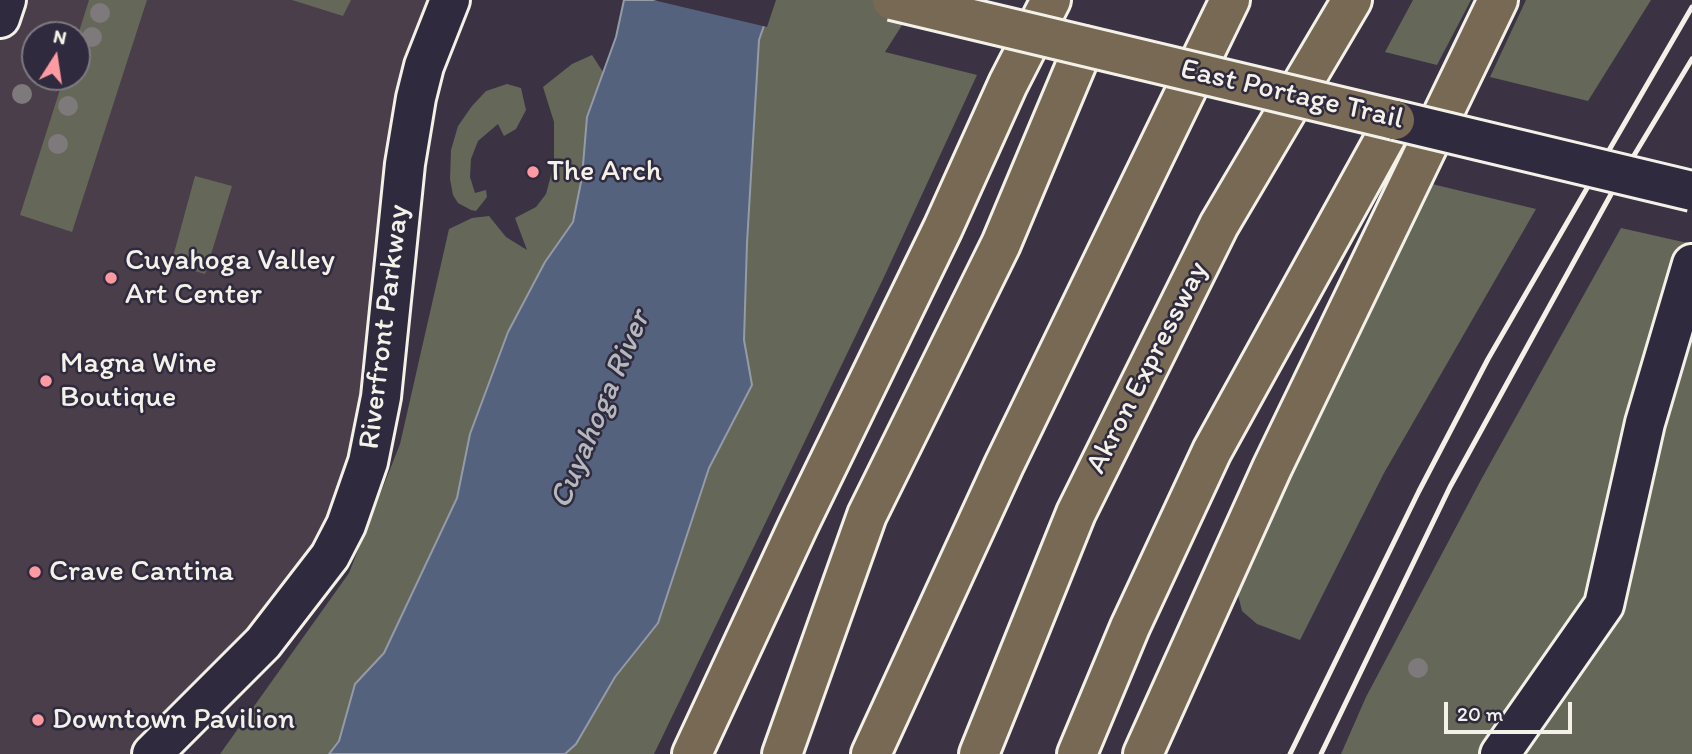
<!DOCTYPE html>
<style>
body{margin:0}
#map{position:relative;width:1692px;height:754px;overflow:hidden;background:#3b3343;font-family:Itim,sans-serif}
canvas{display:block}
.north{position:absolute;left:21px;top:21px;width:70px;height:70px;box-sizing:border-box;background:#2f2a3d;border:2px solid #7e7a81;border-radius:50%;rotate:12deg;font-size:19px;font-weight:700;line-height:28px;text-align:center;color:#f4f1e8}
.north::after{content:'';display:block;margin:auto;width:24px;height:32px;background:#ff9aa2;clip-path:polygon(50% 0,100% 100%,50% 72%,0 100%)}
.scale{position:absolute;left:1444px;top:702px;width:128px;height:32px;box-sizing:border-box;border:4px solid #f4f1e8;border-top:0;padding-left:9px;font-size:21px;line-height:24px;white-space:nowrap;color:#f4f1e8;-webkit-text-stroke:5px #2f2a3d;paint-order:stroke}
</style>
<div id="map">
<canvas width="1692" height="754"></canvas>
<div class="north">N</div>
<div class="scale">20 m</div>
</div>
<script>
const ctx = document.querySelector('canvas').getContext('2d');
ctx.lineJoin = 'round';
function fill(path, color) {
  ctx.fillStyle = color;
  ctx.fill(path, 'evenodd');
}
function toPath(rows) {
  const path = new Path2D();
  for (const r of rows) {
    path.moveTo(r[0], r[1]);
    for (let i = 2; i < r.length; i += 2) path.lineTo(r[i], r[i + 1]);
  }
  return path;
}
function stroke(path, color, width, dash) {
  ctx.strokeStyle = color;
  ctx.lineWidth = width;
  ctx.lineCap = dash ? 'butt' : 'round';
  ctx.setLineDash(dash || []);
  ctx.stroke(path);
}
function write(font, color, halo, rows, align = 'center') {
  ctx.font = font + ' Itim,sans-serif';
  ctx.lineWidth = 5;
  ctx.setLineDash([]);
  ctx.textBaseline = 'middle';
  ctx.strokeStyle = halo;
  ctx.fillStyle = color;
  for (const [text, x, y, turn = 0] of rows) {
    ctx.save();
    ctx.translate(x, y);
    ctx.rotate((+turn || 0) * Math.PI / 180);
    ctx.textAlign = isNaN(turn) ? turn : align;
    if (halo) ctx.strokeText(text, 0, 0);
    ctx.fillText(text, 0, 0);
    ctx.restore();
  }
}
const built = toPath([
 [0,0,450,0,346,525,152,754,0,754],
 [35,35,77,35,77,77,35,77]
]);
const green = toPath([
 [89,0,147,0,72,232,20,215,64,77,77,77,77,38],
 [292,0,351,0,343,16],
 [773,0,918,0,885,52,977,75,884,277,654,754,565,754,576,744,615,677,658,623,709,468,752,385,744,340,747,243,759,40],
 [1413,0,1471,0,1437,65,1385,52],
 [1526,0,1651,0,1588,101,1490,77],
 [592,55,603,72,587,117,582,177,573,222,545,262,508,332,470,434,457,497,384,653,355,684,339,741,329,754,220,754,349,573,400,444,449,229,472,218,489,216,506,237,527,250,515,218,536,207,546,194,554,164,554,122,543,87,572,64],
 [507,84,521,88,526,110,516,129,504,136,498,124,478,141,471,159,470,177,475,193,486,190,487,197,476,211,471,210,458,203,453,195,450,179,451,150,458,126,472,106,486,91],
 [195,176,232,186,205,274,171,264],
 [1432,184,1536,209,1384,473,1300,640,1257,624,1242,611,1237,591],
 [1621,228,1692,244,1692,754,1341,754,1366,697,1482,478]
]);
const water = toPath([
 [624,0,773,0,759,40,747,243,744,340,752,385,709,468,658,623,615,677,576,744,565,754,329,754,339,741,355,684,384,653,457,498,470,434,508,332,545,262,573,222,582,177,587,117,616,37,624,0]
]);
const pier = toPath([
 [653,0,776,0,767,27]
]);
const minor = toPath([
 [0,18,6,0],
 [152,754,263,643,330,556,346,525,368,462,381,397,405,164,416,98,424,66,450,0],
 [1500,754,1604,605,1645,423,1692,264]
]);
const highway = toPath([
 [692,754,798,526,943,228,1008,84,1051,0],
 [782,754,867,515,1001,244,1084,46],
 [871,754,1004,465,1230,0],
 [979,754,1076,513,1219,225,1352,0],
 [1077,754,1130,627,1212,451,1395,120],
 [1143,754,1272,468,1498,0]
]);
const rail = toPath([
 [1290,754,1419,491,1488,359,1692,7],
 [1321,754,1450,487,1615,187,1692,59]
]);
const minorBridge = toPath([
 [1395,120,1692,191]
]);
const majorBridge = toPath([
 [892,0,1395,120]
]);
const trees = [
 [100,13],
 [92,37],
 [22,94],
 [68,106],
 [58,144],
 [1418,668]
];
const markers = [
 [533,172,7,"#ff9aa2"],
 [111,278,7,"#ff9aa2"],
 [46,381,7,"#ff9aa2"],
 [35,572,7,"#ff9aa2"],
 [38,720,7,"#ff9aa2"]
];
const streetNames = [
 ["East Portage Trail",1292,95,13],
 ["Riverfront Parkway",385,327,-83],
 ["Akron Expressway",1148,368,-63]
];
const poiNames = [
 ["The Arch",547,172],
 ["Cuyahoga Valley",125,261],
 ["Art Center",125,295],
 ["Magna Wine",60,364],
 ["Boutique",60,398],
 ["Crave Cantina",49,572],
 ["Downtown Pavilion",52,720]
];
const waterNames = [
 ["Cuyahoga River",601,410,-67]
];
fill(built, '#4a3e4a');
fill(green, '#656759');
fill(water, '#54627d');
stroke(water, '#949ba8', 2);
fill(pier, '#3b3343');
stroke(minor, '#f4f1e8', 44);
stroke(highway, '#f4f1e8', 44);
stroke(minor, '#2f2a3d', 38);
stroke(highway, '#776954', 38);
stroke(rail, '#f4f1e8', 5);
stroke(minorBridge, '#f4f1e8', 44, []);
stroke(majorBridge, '#f4f1e8', 44, []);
stroke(minorBridge, '#2f2a3d', 38);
stroke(majorBridge, '#776954', 38);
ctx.fillStyle = '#7e797b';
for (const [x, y] of trees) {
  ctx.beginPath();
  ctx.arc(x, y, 10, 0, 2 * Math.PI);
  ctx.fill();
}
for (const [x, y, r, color] of markers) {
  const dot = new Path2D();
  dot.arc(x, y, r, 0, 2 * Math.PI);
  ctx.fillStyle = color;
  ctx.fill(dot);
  stroke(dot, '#2f2a3d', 2.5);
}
write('30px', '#f4f1e8', '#2f2a3d', streetNames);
write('30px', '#f4f1e8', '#2f2a3d', poiNames, 'left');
write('italic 32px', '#b4b8bd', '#2f2a3d', waterNames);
</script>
